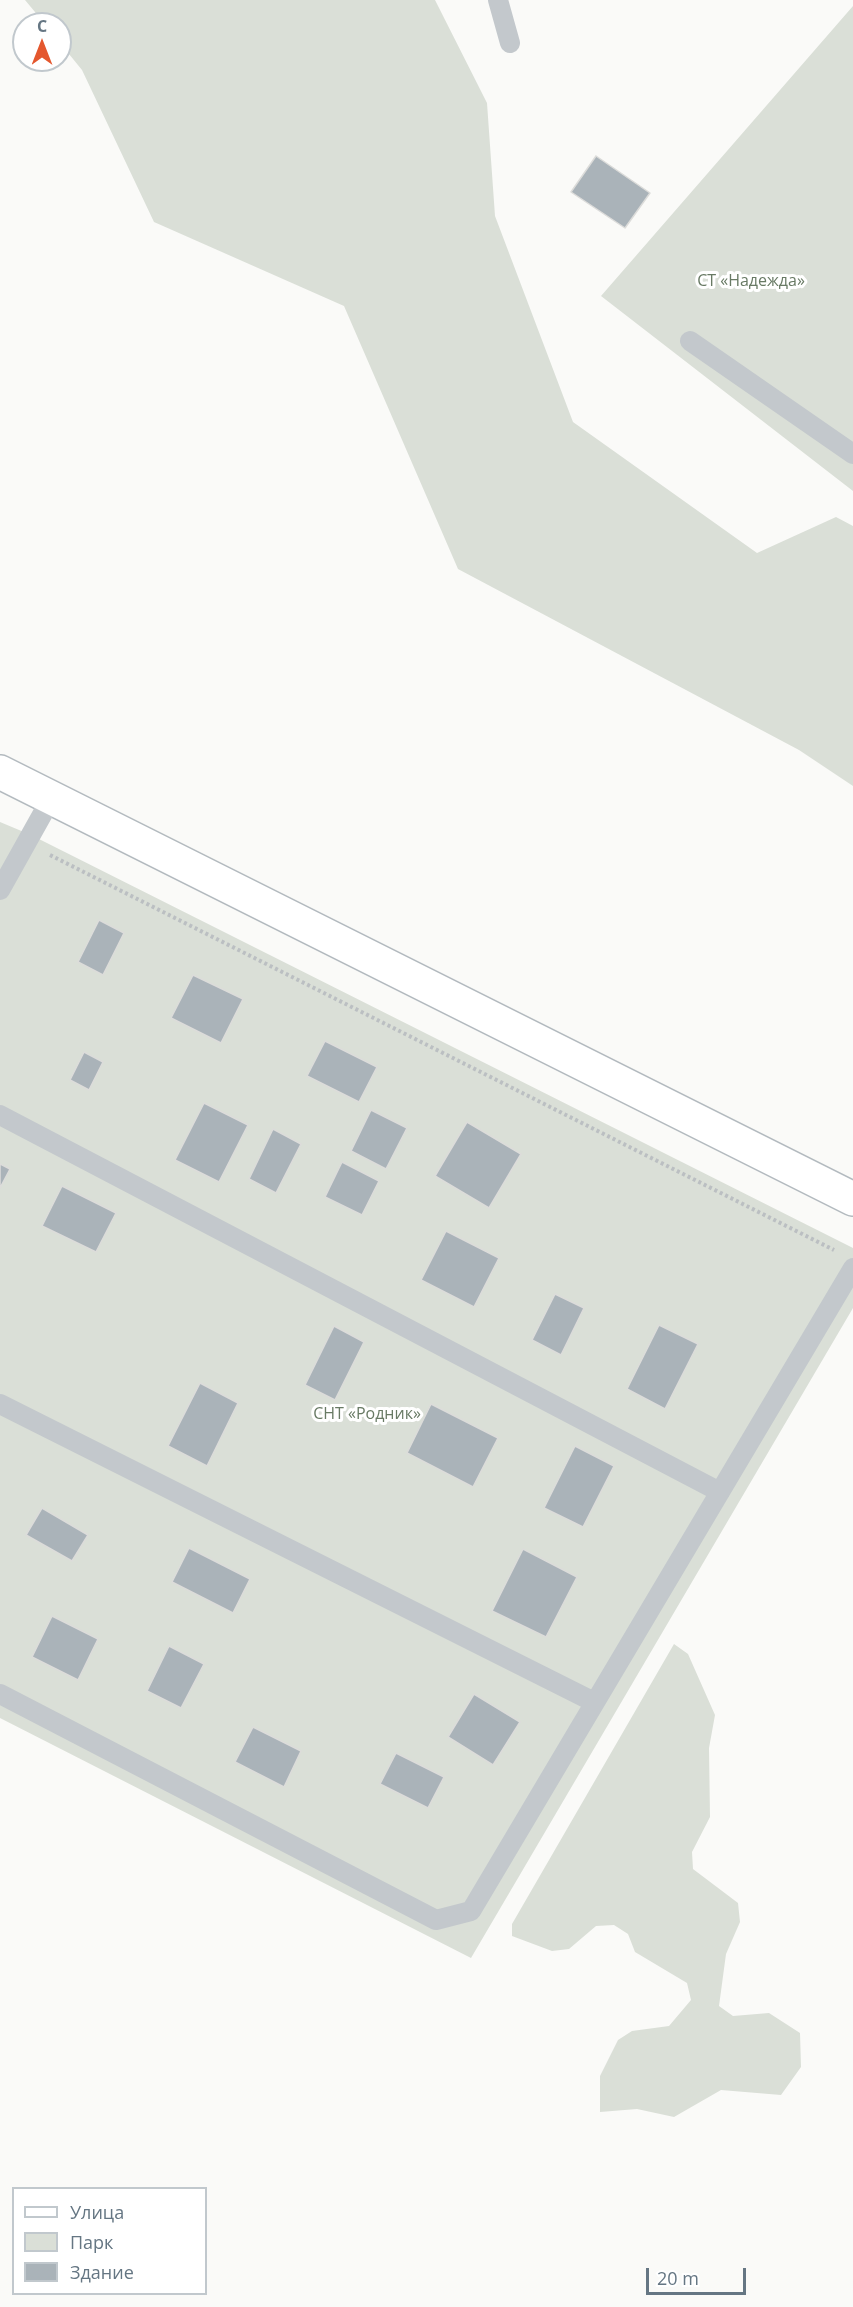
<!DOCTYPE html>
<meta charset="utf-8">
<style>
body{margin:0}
#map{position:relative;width:853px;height:2307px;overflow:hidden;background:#fafaf8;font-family:"Open Sans",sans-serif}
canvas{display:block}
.legend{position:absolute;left:12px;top:2187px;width:195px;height:108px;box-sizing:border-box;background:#fff;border:2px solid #c1c8cd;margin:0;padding:8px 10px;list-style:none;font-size:18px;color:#657683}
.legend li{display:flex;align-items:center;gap:12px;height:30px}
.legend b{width:30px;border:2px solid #c1c8cd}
.north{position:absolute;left:12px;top:12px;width:60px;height:60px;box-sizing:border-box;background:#fff;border:2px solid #c1c8cd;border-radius:50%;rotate:0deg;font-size:16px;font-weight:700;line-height:24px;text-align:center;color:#657683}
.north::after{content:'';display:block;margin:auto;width:21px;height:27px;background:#e4572e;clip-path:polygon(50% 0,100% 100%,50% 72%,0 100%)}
.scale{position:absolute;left:646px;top:2268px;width:100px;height:27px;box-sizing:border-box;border:3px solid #657683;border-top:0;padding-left:8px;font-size:18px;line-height:21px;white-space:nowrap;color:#657683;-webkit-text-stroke:4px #fff;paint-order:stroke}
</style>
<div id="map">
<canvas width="853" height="2307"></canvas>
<ul class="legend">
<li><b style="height:8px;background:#fff"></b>Улица</li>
<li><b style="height:16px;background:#dadfd7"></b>Парк</li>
<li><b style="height:16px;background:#aab3b9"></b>Здание</li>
</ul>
<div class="north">С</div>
<div class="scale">20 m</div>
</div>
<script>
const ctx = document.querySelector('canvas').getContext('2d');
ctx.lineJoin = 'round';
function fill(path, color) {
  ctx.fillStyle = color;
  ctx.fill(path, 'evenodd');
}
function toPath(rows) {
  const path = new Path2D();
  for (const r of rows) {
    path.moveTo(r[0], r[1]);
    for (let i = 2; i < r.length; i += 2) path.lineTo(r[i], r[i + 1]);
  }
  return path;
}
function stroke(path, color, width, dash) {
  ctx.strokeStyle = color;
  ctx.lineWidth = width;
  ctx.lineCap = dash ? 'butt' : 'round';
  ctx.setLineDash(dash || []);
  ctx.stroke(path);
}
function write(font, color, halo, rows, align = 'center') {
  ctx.font = font + ' "Open Sans",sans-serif';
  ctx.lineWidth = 6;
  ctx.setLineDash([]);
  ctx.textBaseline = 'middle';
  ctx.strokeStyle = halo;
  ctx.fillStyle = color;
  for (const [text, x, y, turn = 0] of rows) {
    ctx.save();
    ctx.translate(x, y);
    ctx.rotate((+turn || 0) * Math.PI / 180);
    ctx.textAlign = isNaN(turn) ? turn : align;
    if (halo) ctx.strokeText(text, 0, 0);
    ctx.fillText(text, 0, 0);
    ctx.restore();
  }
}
const green = toPath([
 [25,0,435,0,487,103,495,216,573,422,757,553,836,517,853,526,853,786,799,750,458,569,344,306,154,222,82,70,60,43,60,24,45,24],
 [853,6,853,491,601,296],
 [0,822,31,835,853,1248,853,1308,471,1958,0,1718],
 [674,1644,688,1654,715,1715,709,1748,710,1817,692,1852,693,1869,738,1903,740,1922,726,1954,719,2006,733,2016,769,2013,800,2033,801,2067,781,2095,721,2090,674,2117,637,2109,600,2112,600,2076,618,2040,632,2031,669,2026,691,2000,687,1983,635,1952,628,1934,614,1925,596,1926,569,1949,552,1951,512,1936,512,1924]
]);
const building = toPath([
 [596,156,650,193,625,228,571,192,596,156],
 [99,920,124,933,103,975,78,962,99,920],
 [193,975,243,999,221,1043,171,1018,193,975],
 [325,1041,377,1067,359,1102,307,1076,325,1041],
 [84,1052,103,1062,89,1090,70,1080,84,1052],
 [204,1103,248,1125,219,1182,175,1160,204,1103],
 [371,1110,407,1128,386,1169,351,1151,371,1110],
 [467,1122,521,1154,489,1208,435,1176,467,1122],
 [273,1129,301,1144,276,1193,249,1179,273,1129],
 [342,1162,379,1181,362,1215,325,1197,342,1162],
 [0,1164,10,1169,0,1188,0,1164],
 [62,1186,116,1213,96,1252,42,1226,62,1186],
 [446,1231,499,1258,474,1307,421,1280,446,1231],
 [555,1294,584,1308,561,1355,532,1340,555,1294],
 [659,1325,698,1344,665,1409,627,1389,659,1325],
 [334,1326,364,1342,335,1400,305,1385,334,1326],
 [200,1383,238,1403,207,1466,168,1446,200,1383],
 [431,1404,498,1438,473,1487,407,1453,431,1404],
 [575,1446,614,1466,583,1527,544,1508,575,1446],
 [42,1508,88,1535,72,1561,26,1535,42,1508],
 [189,1548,250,1579,233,1613,172,1582,189,1548],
 [523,1549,577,1577,546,1637,492,1611,523,1549],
 [52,1616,98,1639,78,1680,32,1657,52,1616],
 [169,1646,204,1664,181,1708,147,1691,169,1646],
 [474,1694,520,1722,493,1765,448,1737,474,1694],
 [253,1727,301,1751,284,1787,235,1762,253,1727],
 [396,1753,444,1777,428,1808,380,1784,396,1753]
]);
const path = toPath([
 [50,855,834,1250]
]);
const lane = toPath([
 [498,0,510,43],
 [690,341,853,454],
 [0,890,52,797],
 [0,1115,720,1492],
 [0,1404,594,1702],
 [0,1694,436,1920,471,1911,853,1268]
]);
const secondary = toPath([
 [0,772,853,1199]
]);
const parkNames = [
 ["СТ «Надежда»",751,281],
 ["СНТ «Родник»",367,1414]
];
fill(green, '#dadfd7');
fill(building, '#aab3b9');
stroke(building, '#dcdcda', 1.5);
stroke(secondary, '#b3babf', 36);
stroke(path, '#bbbfc2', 4, [3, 3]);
stroke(lane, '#c3c8cc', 20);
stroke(secondary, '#fff', 33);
write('16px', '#687a64', '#fff', parkNames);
</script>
